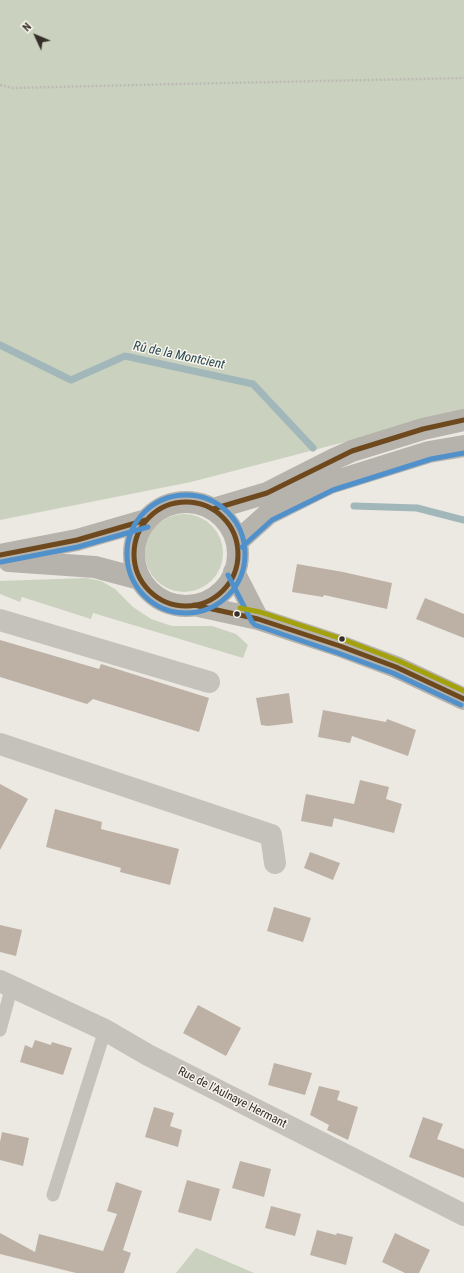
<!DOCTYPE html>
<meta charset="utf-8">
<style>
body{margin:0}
#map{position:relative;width:464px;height:1273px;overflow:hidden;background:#ece9e3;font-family:"Roboto Condensed",sans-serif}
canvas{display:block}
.north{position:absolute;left:16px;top:16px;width:40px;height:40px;-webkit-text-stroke:3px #f8f4eb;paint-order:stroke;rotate:314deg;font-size:11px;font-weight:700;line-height:16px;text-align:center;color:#352f2a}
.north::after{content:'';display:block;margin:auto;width:14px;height:18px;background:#352f2a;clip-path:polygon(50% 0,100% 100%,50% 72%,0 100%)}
</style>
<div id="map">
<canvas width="464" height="1273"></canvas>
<div class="north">N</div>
</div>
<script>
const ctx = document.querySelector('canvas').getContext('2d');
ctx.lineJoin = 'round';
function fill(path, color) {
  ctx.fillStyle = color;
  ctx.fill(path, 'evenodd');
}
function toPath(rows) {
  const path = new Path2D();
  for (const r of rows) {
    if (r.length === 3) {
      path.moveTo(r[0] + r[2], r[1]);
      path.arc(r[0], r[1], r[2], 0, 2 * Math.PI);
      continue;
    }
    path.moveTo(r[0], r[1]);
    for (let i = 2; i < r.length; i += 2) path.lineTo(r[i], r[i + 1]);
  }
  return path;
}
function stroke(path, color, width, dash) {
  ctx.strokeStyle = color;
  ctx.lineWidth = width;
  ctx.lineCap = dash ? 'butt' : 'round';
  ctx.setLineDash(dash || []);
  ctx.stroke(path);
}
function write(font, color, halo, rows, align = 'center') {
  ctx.font = font + ' "Roboto Condensed",sans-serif';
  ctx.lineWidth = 3;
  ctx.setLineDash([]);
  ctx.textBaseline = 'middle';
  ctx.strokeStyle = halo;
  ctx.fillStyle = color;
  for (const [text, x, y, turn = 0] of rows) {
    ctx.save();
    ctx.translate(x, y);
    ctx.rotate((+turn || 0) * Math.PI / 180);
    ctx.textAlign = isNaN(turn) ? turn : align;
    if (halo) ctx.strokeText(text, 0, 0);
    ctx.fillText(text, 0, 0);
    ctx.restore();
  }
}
const green = toPath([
 [0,0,464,0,464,411,191,482,0,520],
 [184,553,39],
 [86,578,101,581,115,589,133,607,151,619,172,626,212,626,236,634,248,645,243,658,93,613,91,619,22,597,20,602,0,594,0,581],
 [196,1248,254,1273,176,1273]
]);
const stream = toPath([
 [0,345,71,380,125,356,253,384,313,448],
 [354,506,417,508,464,520]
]);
const building = toPath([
 [297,564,343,572,392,583,387,609,324,595,323,597,292,592],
 [425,598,464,614,464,638,416,619],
 [0,640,99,669,101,664,209,698,199,732,93,699,87,704,0,677],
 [289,693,293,723,268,726,261,725,256,698],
 [323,710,386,722,387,719,416,730,408,756,352,736,350,743,318,737],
 [360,780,389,787,386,799,402,804,394,833,334,818,332,827,301,821,306,794,354,804],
 [0,784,28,799,0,850],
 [55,809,102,822,101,829,179,849,170,885,120,872,121,868,46,847],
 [310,852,340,863,333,880,304,868],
 [274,907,311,918,303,942,267,931],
 [0,925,22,930,16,956,0,952],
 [198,1005,241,1028,226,1056,183,1033],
 [35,1040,51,1045,52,1042,72,1048,63,1075,20,1062,25,1045,32,1048],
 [274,1063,312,1073,305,1095,268,1085],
 [319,1086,340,1091,337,1100,358,1107,348,1140,327,1130,329,1125,310,1115],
 [154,1107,174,1113,170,1126,182,1130,178,1147,145,1137],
 [423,1117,443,1124,437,1139,464,1149,464,1178,409,1157],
 [2,1132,29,1138,23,1166,0,1160,0,1142],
 [240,1161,271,1169,264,1197,232,1188],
 [187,1180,220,1189,211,1221,178,1212],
 [116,1182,142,1191,123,1250,131,1253,124,1273,76,1273,0,1254,0,1233,35,1252,39,1234,103,1251,117,1214,107,1211],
 [271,1206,301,1214,295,1236,265,1228],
 [317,1230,336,1235,337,1233,353,1237,346,1265,310,1255],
 [395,1233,430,1250,419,1273,405,1273,382,1262]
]);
const path = toPath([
 [0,85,13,88,179,84,464,78]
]);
const service = toPath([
 [0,1030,12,986],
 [53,1195,105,1030]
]);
const minor = toPath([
 [0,620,209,682],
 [0,744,271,835,275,863],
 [0,981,105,1030,148,1055,464,1215]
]);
const secondary = toPath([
 [186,554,52],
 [213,509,267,493,334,459,352,451,423,429,464,420],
 [237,542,268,514,330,483,429,452,464,446],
 [0,555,77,540,146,520],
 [9,561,95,567,140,579],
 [234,572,258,619],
 [194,605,258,619,340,646,396,667,464,699]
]);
const bus1 = toPath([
 [186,554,52],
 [213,509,267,493,352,451,423,429,464,420],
 [0,555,77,540,146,520],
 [194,605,258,619,340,646,396,667,464,699]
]);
const bus2 = toPath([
 [186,554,59],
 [242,547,272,520,333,490,431,459,464,453],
 [1,562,78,547,148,527],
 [228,575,252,622,255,625,338,653,393,673,461,705]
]);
const bus3 = toPath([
 [240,608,260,612,342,639,399,661,464,691]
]);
const markers = [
 [237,614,3.5,"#352f2a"],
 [342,639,3.5,"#352f2a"]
];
const streetNames = [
 ["Rue de l'Aulnaye Hermant",232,1098,27]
];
const waterNames = [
 ["Rû de la Montcient",179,356,12]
];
fill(green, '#cad1be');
stroke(stream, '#a1b7ba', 7);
fill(building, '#bdb1a6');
stroke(path, '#bdbab4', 2.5, [2, 2]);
stroke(service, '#c5c1bb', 13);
stroke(minor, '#c5c1bb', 22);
stroke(secondary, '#b6b2ac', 22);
stroke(bus1, '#6e491e', 5);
stroke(bus2, '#5091cb', 5);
stroke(bus3, '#a3a10d', 5);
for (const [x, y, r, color] of markers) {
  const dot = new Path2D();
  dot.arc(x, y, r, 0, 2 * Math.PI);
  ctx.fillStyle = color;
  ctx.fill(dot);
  stroke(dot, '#f8f4eb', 1.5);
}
write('12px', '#352f2a', '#f8f4eb', streetNames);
write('italic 13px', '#254852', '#f8f4eb', waterNames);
</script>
